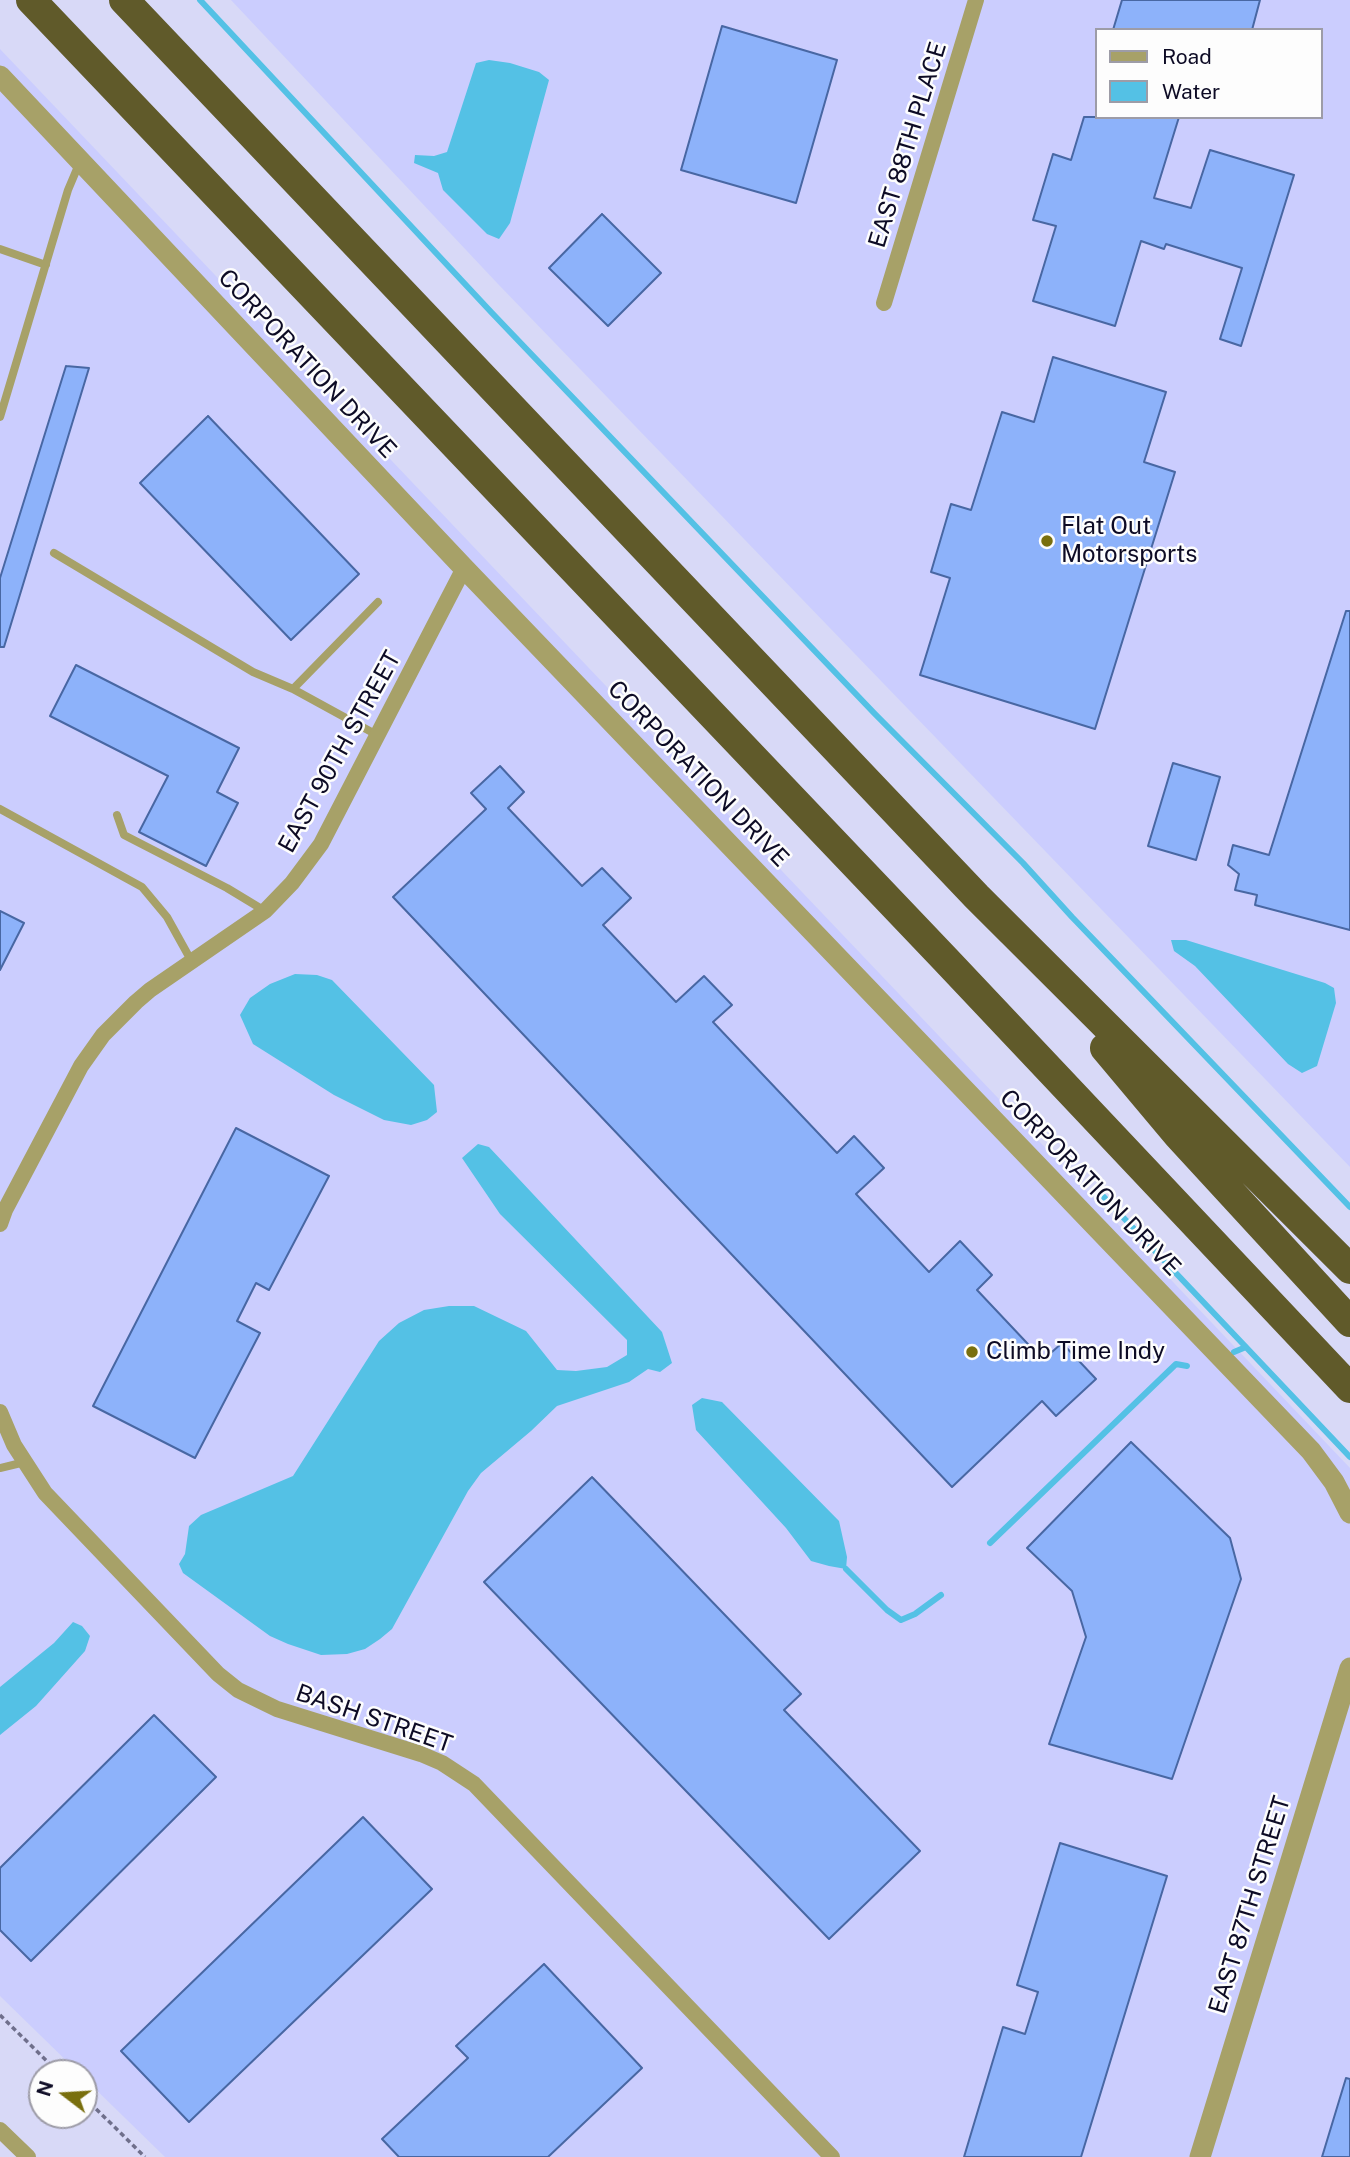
<!DOCTYPE html>
<style>
body{margin:0}
#map{position:relative;width:1350px;height:2157px;overflow:hidden;background:#d8d9f7;font-family:"Public Sans",sans-serif}
canvas{display:block}
.legend{position:absolute;left:1095px;top:28px;width:228px;height:91px;box-sizing:border-box;background:#fdfdfd;border:2px solid #9d9ca7;margin:0;padding:9px 12px;list-style:none;font-size:21px;color:#0d0b25}
.legend li{display:flex;align-items:center;gap:14px;height:35px}
.legend b{width:35px;border:2px solid #9d9ca7}
.north{position:absolute;left:28px;top:2059px;width:70px;height:70px;box-sizing:border-box;background:#fdfdfd;border:2px solid #9d9ca7;border-radius:50%;rotate:287deg;font-size:19px;font-weight:700;line-height:28px;text-align:center;color:#0d0b25}
.north::after{content:'';display:block;margin:auto;width:24px;height:32px;background:#796f0e;clip-path:polygon(50% 0,100% 100%,50% 72%,0 100%)}
</style>
<div id="map">
<canvas width="1350" height="2157"></canvas>
<ul class="legend">
<li><b style="height:9px;background:#a7a168"></b>Road</li>
<li><b style="height:19px;background:#54c1e5"></b>Water</li>
</ul>
<div class="north">N</div>
</div>
<script>
const ctx = document.querySelector('canvas').getContext('2d');
ctx.lineJoin = 'round';
function fill(path, color) {
  ctx.fillStyle = color;
  ctx.fill(path, 'evenodd');
}
function toPath(rows) {
  const path = new Path2D();
  for (const r of rows) {
    path.moveTo(r[0], r[1]);
    for (let i = 2; i < r.length; i += 2) path.lineTo(r[i], r[i + 1]);
  }
  return path;
}
function stroke(path, color, width, dash) {
  ctx.strokeStyle = color;
  ctx.lineWidth = width;
  ctx.lineCap = dash ? 'butt' : 'round';
  ctx.setLineDash(dash || []);
  ctx.stroke(path);
}
function write(font, color, halo, rows, align = 'center') {
  ctx.font = font + ' "Public Sans",sans-serif';
  ctx.lineWidth = 5;
  ctx.setLineDash([]);
  ctx.textBaseline = 'middle';
  ctx.strokeStyle = halo;
  ctx.fillStyle = color;
  for (const [text, x, y, turn = 0] of rows) {
    ctx.save();
    ctx.translate(x, y);
    ctx.rotate((+turn || 0) * Math.PI / 180);
    ctx.textAlign = isNaN(turn) ? turn : align;
    if (halo) ctx.strokeText(text, 0, 0);
    ctx.fillText(text, 0, 0);
    ctx.restore();
  }
}
const built = toPath([
 [231,0,1350,0,1350,1167,498,284],
 [1096,30,1320,30,1320,117,1096,117],
 [0,49,1350,1468,1350,2157,165,2157,84,2078,84,2073,79,2073,0,1996]
]);
const water = toPath([
 [489,60,510,63,539,72,549,80,510,223,499,239,487,234,443,190,438,173,414,163,415,155,434,156,447,152,476,63],
 [1171,940,1186,940,1325,983,1334,988,1336,1003,1317,1066,1302,1073,1288,1064,1195,966,1174,951],
 [295,974,317,975,332,980,434,1085,437,1112,427,1120,411,1125,384,1120,334,1095,253,1044,240,1015,250,998,270,984],
 [478,1144,489,1147,662,1332,672,1363,660,1372,648,1369,629,1382,557,1406,531,1431,481,1473,468,1491,392,1629,380,1639,365,1649,347,1654,321,1655,288,1644,270,1636,183,1573,179,1564,185,1554,189,1526,201,1515,293,1476,379,1341,399,1323,424,1310,449,1306,474,1306,526,1331,557,1370,576,1371,607,1367,627,1355,627,1340,500,1214,462,1158],
 [702,1398,722,1402,839,1521,847,1557,846,1569,829,1566,811,1561,786,1528,696,1430,692,1405],
 [73,1622,82,1626,90,1636,85,1651,36,1706,0,1735,0,1687,54,1643]
]);
const stream = toPath([
 [200,0,492,313,875,714,1023,863,1072,917,1350,1207],
 [1102,1195,1350,1457],
 [1234,1352,1246,1347],
 [990,1543,1176,1364,1187,1366],
 [846,1569,887,1610,901,1620,915,1614,941,1595]
]);
const building = toPath([
 [1122,0,1260,0,1252,30,1113,30,1122,0],
 [722,26,837,60,796,203,681,170,722,26],
 [1084,117,1179,117,1154,198,1191,208,1210,150,1294,175,1241,346,1220,339,1242,268,1166,244,1164,249,1141,241,1115,326,1033,301,1056,226,1033,220,1053,154,1071,160,1084,117],
 [602,214,661,273,608,326,549,268,602,214],
 [1053,357,1166,392,1144,462,1175,472,1095,729,920,675,950,578,931,572,951,504,971,510,1002,412,1034,422,1053,357],
 [66,366,89,368,4,647,0,647,0,578,66,366],
 [208,416,359,574,291,640,140,483,208,416],
 [1346,611,1350,611,1350,930,1255,905,1257,895,1235,890,1239,874,1228,865,1233,845,1269,855,1346,611],
 [76,665,239,748,217,792,238,803,206,866,139,832,168,776,50,716,76,665],
 [1173,763,1220,777,1196,860,1148,846,1173,763],
 [500,766,524,792,508,808,582,886,602,868,631,898,603,925,676,1002,704,976,732,1005,713,1022,837,1153,854,1136,884,1168,856,1194,929,1272,960,1241,992,1275,977,1290,1043,1360,1062,1343,1096,1379,1056,1416,1042,1401,952,1487,393,897,486,809,471,793,500,766],
 [0,911,24,923,0,970,0,911],
 [236,1128,329,1176,269,1290,256,1283,237,1321,260,1333,195,1458,93,1406,236,1128],
 [1131,1442,1230,1538,1241,1579,1172,1779,1049,1744,1086,1637,1072,1591,1027,1548,1131,1442],
 [592,1477,801,1694,784,1710,920,1851,829,1939,484,1582,592,1477],
 [154,1715,216,1777,31,1961,0,1930,0,1868,154,1715],
 [363,1817,432,1889,189,2122,121,2051,363,1817],
 [1060,1843,1167,1876,1081,2157,964,2157,1003,2027,1025,2034,1038,1992,1017,1985,1060,1843],
 [544,1964,642,2068,548,2157,399,2157,382,2139,468,2058,456,2046,544,1964],
 [1346,2078,1350,2079,1350,2157,1322,2157,1346,2078]
]);
const path = toPath([
 [0,2015,59,2073],
 [84,2097,145,2157]
]);
const service = toPath([
 [0,249,46,265],
 [0,417,68,190,79,164],
 [54,553,253,672,293,689],
 [377,735,293,689,378,602],
 [0,809,142,887,167,917,192,962],
 [117,815,124,835,227,888,265,911],
 [0,1468,25,1462]
]);
const minor = toPath([
 [884,303,976,0],
 [0,1224,5,1210,81,1066,103,1035,136,1002,150,990,265,911,292,883,321,844,464,568],
 [0,1412,14,1445,45,1493,218,1674,238,1690,277,1709,421,1754,442,1763,474,1784,832,2157],
 [0,2130,28,2157]
]);
const tertiary = toPath([
 [0,76,464,568,1311,1451,1334,1482,1350,1513],
 [1200,2157,1350,1668]
]);
const motorway = toPath([
 [31,0,945,959,1350,1388],
 [124,0,977,897,1350,1269],
 [1105,1048,1178,1135,1350,1322]
]);
const markers = [
 [1047,541,7,"#796f0e"],
 [972,1352,7,"#796f0e"]
];
const streetNames = [
 ["EAST 88TH PLACE",908,145,-73],
 ["CORPORATION DRIVE",307,364,47],
 ["EAST 90TH STREET",340,752,-61],
 ["CORPORATION DRIVE",698,774,46],
 ["CORPORATION DRIVE",1090,1183,46],
 ["BASH STREET",374,1719,19],
 ["EAST 87TH STREET",1250,1905,-73]
];
const poiNames = [
 ["Flat Out",1061,527],
 ["Motorsports",1061,555],
 ["Climb Time Indy",986,1352]
];
fill(built, '#cbcdfe');
fill(water, '#54c1e5');
stroke(stream, '#54c1e5', 6);
fill(building, '#8db2fa');
stroke(building, '#4867a3', 2);
stroke(path, '#6f6f8b', 3.5, [5, 3.5]);
stroke(service, '#a7a168', 8);
stroke(minor, '#a7a168', 16);
stroke(tertiary, '#a7a168', 21);
stroke(motorway, '#605a2a', 30);
for (const [x, y, r, color] of markers) {
  const dot = new Path2D();
  dot.arc(x, y, r, 0, 2 * Math.PI);
  ctx.fillStyle = color;
  ctx.fill(dot);
  stroke(dot, '#fdfdfd', 2.5);
}
write('24px', '#0d0b25', '#fdfdfd', streetNames);
write('24px', '#0d0b25', '#fdfdfd', poiNames, 'left');
</script>
